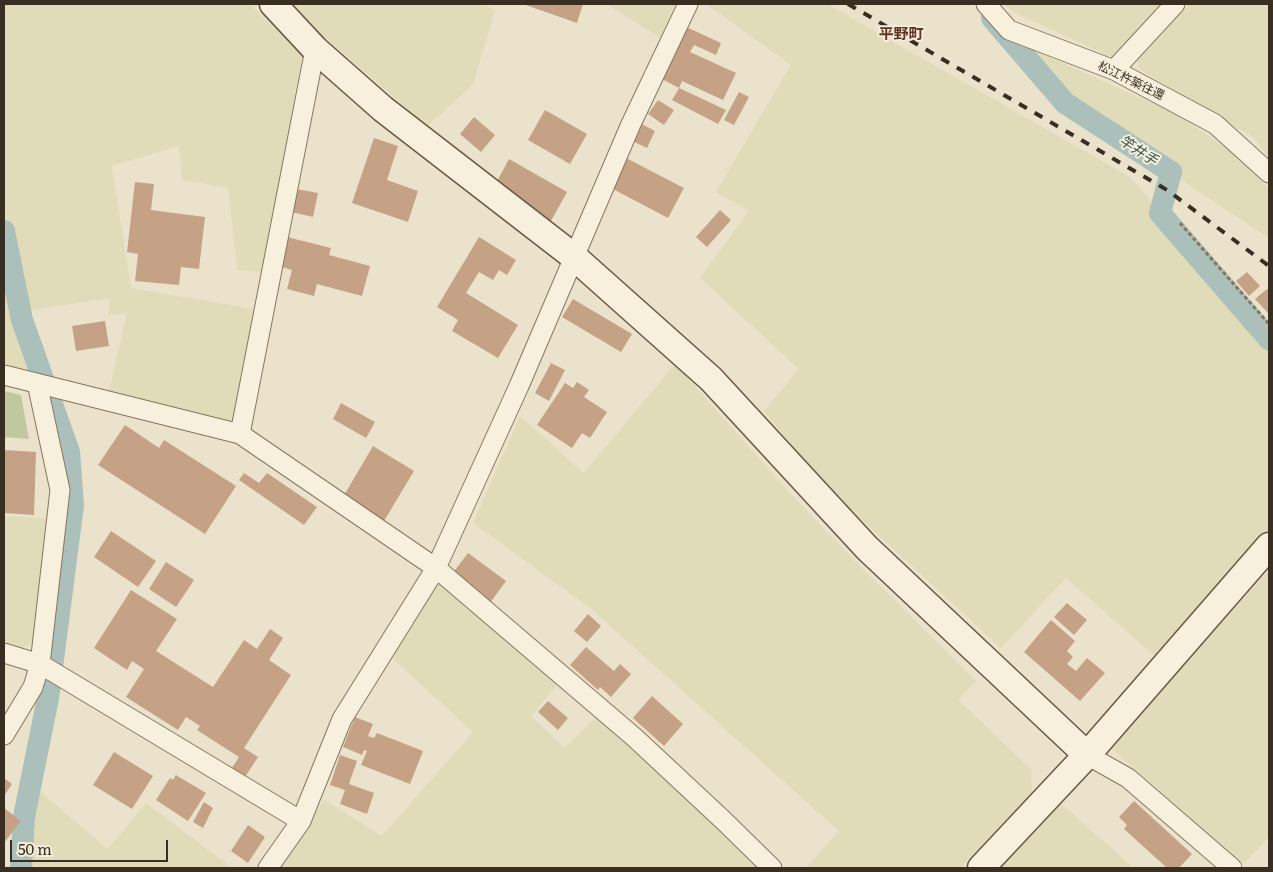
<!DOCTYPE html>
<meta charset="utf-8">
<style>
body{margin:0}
#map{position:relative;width:1273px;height:872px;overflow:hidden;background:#ebe2cb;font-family:Literata,serif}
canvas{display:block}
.frame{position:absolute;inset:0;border:5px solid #382e22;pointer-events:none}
.scale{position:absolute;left:10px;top:840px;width:158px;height:22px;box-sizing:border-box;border:2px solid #382e22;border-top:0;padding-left:6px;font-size:15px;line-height:18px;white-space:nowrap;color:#382e22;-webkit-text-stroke:4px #f3edd9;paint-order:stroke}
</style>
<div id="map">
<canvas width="1273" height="872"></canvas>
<div class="frame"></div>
<div class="scale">50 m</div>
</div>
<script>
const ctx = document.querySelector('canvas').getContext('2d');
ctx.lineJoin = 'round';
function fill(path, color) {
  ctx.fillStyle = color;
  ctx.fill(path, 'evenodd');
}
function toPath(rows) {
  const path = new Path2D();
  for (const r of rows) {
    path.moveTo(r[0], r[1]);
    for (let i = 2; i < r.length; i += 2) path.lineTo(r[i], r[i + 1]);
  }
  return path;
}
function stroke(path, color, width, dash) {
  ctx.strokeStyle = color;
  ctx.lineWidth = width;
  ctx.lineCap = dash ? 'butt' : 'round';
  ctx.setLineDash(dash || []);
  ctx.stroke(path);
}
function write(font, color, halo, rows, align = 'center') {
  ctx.font = font + ' Literata,"Noto Sans JP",serif';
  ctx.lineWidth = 4;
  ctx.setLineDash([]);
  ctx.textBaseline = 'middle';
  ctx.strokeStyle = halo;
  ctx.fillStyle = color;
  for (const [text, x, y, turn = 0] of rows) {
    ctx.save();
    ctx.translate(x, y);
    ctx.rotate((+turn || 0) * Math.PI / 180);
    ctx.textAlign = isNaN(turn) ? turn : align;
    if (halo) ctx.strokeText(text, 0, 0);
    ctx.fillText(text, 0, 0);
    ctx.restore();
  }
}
const farmland = toPath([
 [4,4,250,4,302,56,263,272,237,270,228,188,182,180,179,146,112,166,131,288,259,310,235,428,108,395,127,313,108,315,110,298,25,311,4,207],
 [291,4,482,4,495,10,473,85,427,126,311,25],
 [607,4,675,4,660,38],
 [706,4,827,4,1130,177,1269,333,1269,534,1156,657,1066,578,1001,648,827,488,764,411,799,369,700,278,749,211,716,192,791,65],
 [1004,4,1164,4,1113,58,1013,12],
 [1190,4,1269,4,1269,158,1253,137,1139,69,1137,61],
 [1031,49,1177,114,1240,158,1269,189,1269,238,1068,106,1024,55],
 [4,275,12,321,32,376,4,369],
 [675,364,788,491,851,557,976,681,958,700,1031,769,1032,792,960,868,806,868,839,831,589,607,473,523,520,416,584,473],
 [4,516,50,519,35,641,19,650,4,645],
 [1269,570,1269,837,1243,864,1110,747],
 [441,579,559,682,531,716,565,748,597,716,760,868,279,868,324,800,382,836,473,732,391,657],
 [38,790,108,849,146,803,232,868,28,868,28,840],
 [1059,802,1134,868,999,868]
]);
const green = toPath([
 [4,391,21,395,29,439,4,437]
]);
const canal = toPath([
 [992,18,1065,103,1171,172,1160,213,1269,339],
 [4,231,22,320,69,452,73,505,48,698,24,817,21,868]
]);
const building = toPath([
 [523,4,583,4,577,23],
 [682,25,721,43,716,55,694,45,690,52,736,73,723,100,682,81,679,88,726,110,718,124,672,100,679,88,658,77],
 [739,92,749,97,734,125,724,120],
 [658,100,674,110,664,125,648,114],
 [545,110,587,134,570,164,528,140],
 [474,117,495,135,481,152,460,134],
 [638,122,655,131,647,148,630,140],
 [374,138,398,146,387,180,418,191,408,222,352,203],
 [624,157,684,188,668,218,609,187],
 [509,159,567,192,551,221,514,201,495,185],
 [135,182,154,184,151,210,205,217,199,269,181,267,179,285,135,281,138,254,127,252],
 [291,188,318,193,313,217,287,211],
 [720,210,731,220,707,247,696,237],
 [283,236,331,248,329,255,370,266,362,296,317,284,314,296,287,289,292,270,275,265],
 [479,237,516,260,507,275,499,270,493,280,479,272,466,293,518,325,498,358,452,331,458,320,437,307],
 [1247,272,1260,286,1249,296,1236,281],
 [1267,289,1269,291,1269,311,1268,313,1255,299],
 [573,299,632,334,621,352,562,317],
 [105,321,109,346,76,351,72,326],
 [551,363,565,370,549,401,535,393],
 [577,382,589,390,584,397,607,412,590,438,582,433,572,448,537,425,565,383,573,388],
 [341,403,375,422,366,438,333,419],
 [125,425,159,448,164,440,236,486,205,534,98,465],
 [373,446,414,471,384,521,343,497],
 [4,450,36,452,34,515,4,513],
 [244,473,259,483,267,473,317,507,304,525,239,480],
 [111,531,156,561,138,587,94,557],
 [468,553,506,581,490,603,452,574],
 [166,562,194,580,176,607,149,589],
 [131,590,177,619,156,651,213,687,244,640,257,649,270,629,283,638,269,660,291,675,244,748,258,757,243,780,230,771,239,757,197,730,200,726,186,717,178,730,126,697,144,669,132,661,127,670,94,648],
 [1067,603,1087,620,1074,635,1054,617],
 [588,614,601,626,587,642,574,631],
 [1051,620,1075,641,1067,651,1073,657,1067,664,1076,671,1087,658,1105,673,1080,701,1024,652],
 [586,647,614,671,620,664,631,674,611,697,600,687,598,690,570,665],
 [652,696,683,724,664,746,633,718],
 [548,701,568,718,558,730,538,712],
 [355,717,373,724,368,736,374,738,377,733,423,751,410,784,361,765,367,751,364,750,362,755,343,747],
 [114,752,153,776,132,809,93,785],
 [340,755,357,761,349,784,374,793,367,814,340,804,345,790,330,785],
 [176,775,206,793,188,821,156,800,170,778,173,780],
 [4,778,12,784,4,796],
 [1134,801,1192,854,1179,868,1167,868,1124,829,1127,825,1119,817],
 [204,802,213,808,203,828,193,822],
 [4,808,21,821,4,843],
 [248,825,265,837,248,863,231,851]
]);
const path = toPath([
 [1180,223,1269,324]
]);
const street = toPath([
 [986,4,1009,30,1114,70,1215,124,1269,173],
 [1114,70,1175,4],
 [4,375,240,434,436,568,634,737,723,820,772,868],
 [240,434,315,49],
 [4,653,40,664,301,821],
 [4,735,33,687,40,664,60,490,37,383],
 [1087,755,1128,778,1232,868],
 [268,868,301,821,342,719,436,568,519,386,631,124,688,4]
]);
const secondary = toPath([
 [273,4,315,49,383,109,573,256,711,379,867,548,1087,755],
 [981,868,1087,755,1269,546]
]);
const rail = toPath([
 [848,4,1167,190,1269,266]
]);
const streetNames = [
 ["松江杵築往還",1131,81,26]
];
const waterNames = [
 ["竿井手",1138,151,33]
];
const quarterNames = [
 ["平野町",901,35]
];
fill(farmland, '#e0dbb9');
fill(green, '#c1c89f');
stroke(canal, '#abc0ba', 22);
fill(building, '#c5a285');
stroke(street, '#867660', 21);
stroke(secondary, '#685743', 29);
stroke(path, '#867660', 3, [4, 2.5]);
stroke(street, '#f6f0dd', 19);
stroke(secondary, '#f6f0dd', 26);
stroke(rail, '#382e22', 4, [9, 9]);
write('12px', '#382e22', '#f3edd9', streetNames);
write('italic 14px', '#335655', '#f3edd9', waterNames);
write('bold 15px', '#603526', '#f3edd9', quarterNames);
</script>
